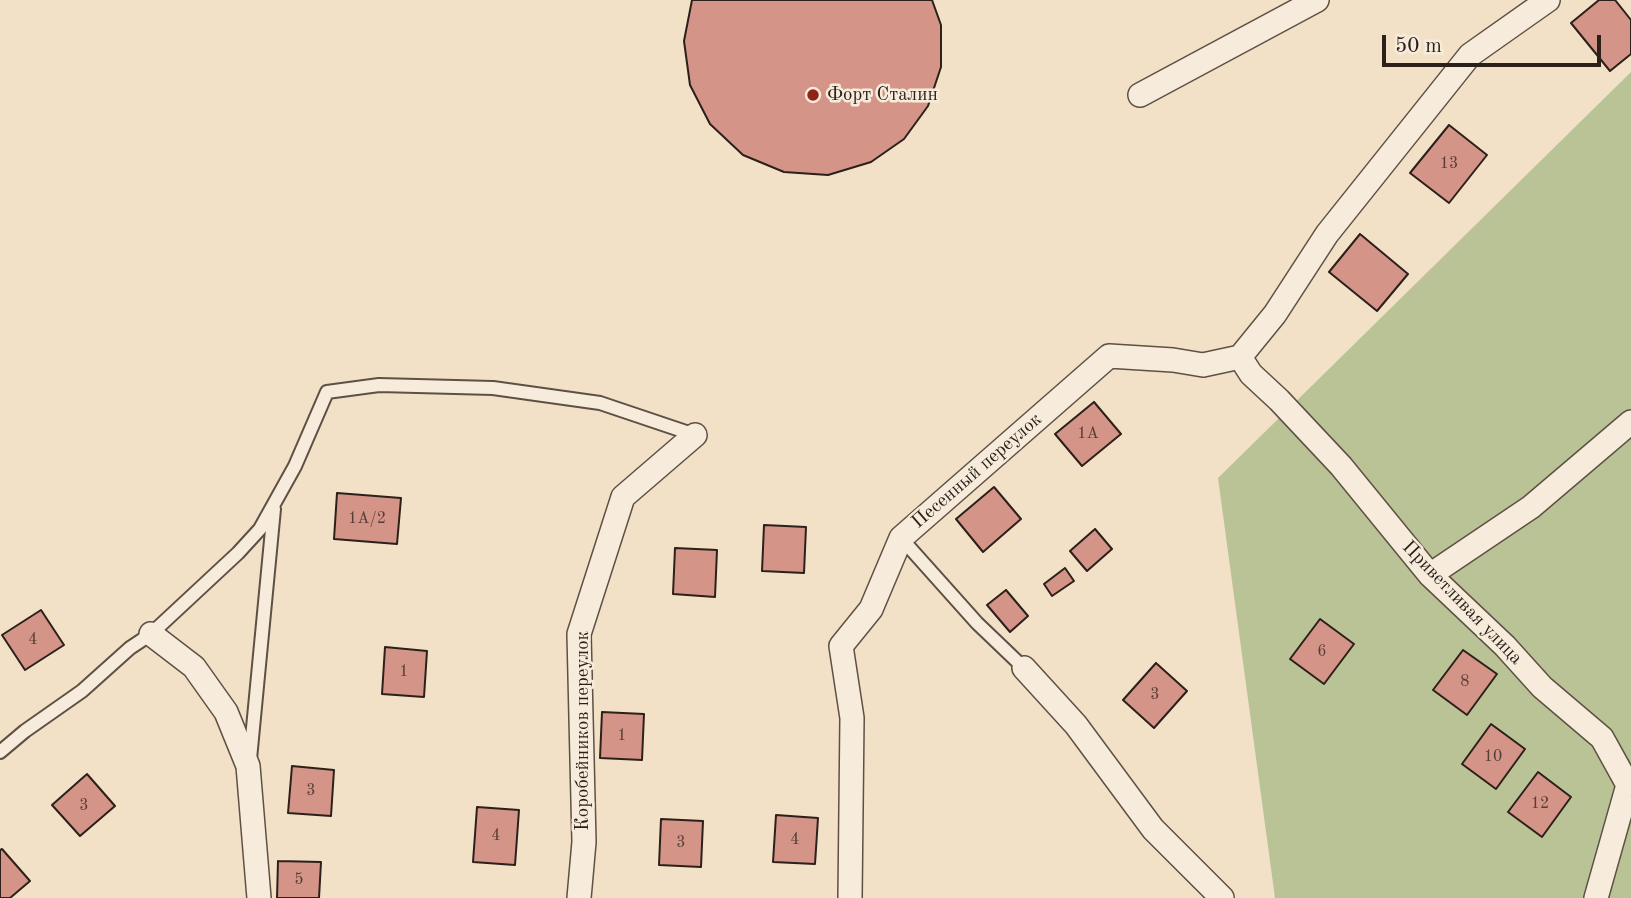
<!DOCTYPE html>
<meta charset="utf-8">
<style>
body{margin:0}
#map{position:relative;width:1631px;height:898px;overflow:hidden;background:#f2e1c7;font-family:"Old Standard TT",serif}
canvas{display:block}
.scale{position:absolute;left:1382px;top:35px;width:219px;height:32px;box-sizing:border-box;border:4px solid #2b201a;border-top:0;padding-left:9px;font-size:21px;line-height:24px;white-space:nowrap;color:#2b201a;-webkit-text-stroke:5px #f7ecdb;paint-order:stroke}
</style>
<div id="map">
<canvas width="1631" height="898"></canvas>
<div class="scale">50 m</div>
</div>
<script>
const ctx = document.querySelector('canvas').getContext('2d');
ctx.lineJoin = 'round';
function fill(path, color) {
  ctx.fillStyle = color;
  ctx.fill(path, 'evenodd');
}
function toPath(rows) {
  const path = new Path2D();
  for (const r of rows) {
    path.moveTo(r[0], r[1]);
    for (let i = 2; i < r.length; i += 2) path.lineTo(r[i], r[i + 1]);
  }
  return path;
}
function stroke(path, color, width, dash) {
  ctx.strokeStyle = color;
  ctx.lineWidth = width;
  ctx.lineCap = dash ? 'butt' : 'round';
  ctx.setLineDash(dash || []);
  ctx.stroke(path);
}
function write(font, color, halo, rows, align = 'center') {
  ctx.font = font + ' "Old Standard TT",serif';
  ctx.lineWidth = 5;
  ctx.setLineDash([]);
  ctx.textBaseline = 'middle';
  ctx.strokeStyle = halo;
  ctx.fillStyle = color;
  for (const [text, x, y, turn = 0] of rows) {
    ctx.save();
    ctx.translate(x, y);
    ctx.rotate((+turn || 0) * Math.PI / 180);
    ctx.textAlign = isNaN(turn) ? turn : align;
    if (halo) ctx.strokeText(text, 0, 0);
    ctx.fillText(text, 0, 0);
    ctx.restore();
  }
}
const green = toPath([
 [1631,72,1631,898,1275,898,1218,478]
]);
const building = toPath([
 [692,0,932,0,941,25,941,67,928,106,904,139,871,162,828,175,784,172,743,155,710,124,690,85,684,41,692,0],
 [1599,0,1615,0,1631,20,1631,54,1610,71,1571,23,1599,0],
 [1449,125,1487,155,1449,203,1410,173,1449,125],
 [1360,234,1408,274,1377,311,1329,272,1360,234],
 [1094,402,1121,434,1082,466,1055,434,1094,402],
 [994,487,1021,519,983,552,956,519,994,487],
 [337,493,401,498,397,544,334,539,337,493],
 [764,525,806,527,804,573,762,571,764,525],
 [1095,529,1112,549,1087,571,1070,551,1095,529],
 [675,548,717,550,715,597,673,594,675,548],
 [1065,568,1074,581,1052,596,1044,584,1065,568],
 [1006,590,1028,616,1010,632,987,605,1006,590],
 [41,610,64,645,25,670,2,635,41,610],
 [1320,619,1354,644,1324,684,1290,659,1320,619],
 [385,647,427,651,424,697,382,694,385,647],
 [1463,650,1497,674,1467,715,1433,690,1463,650],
 [1156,663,1187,691,1154,728,1123,700,1156,663],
 [602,712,644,714,642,760,600,758,602,712],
 [1491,724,1525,749,1496,789,1462,764,1491,724],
 [292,766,334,770,331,816,288,813,292,766],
 [1538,772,1571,797,1542,837,1508,812,1538,772],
 [87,774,115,806,80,836,52,805,87,774],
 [477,807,519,810,515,865,473,862,477,807],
 [776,815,818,818,815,864,773,862,776,815],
 [661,819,703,821,701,867,659,865,661,819],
 [2,849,30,881,10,898,0,898,0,850,2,849],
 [278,861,321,862,319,898,277,898,278,861]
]);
const lane = toPath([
 [901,538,977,623,1024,668],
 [0,752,25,731,82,691,130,648,151,634,238,553,260,529,295,466,327,392,379,385,493,388,600,403,695,435],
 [250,759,274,509]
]);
const street = toPath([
 [1140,95,1317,0],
 [1240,357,1251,374,1279,400,1341,466,1430,575,1505,646,1542,687,1602,738,1628,785],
 [1430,575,1531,507,1631,422],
 [151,634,194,667,226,712,248,766,259,898],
 [1024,668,1076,725,1153,829,1222,898],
 [579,898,584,842,579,634,623,497,695,435],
 [850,898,852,718,841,646,871,609,901,538,1109,356,1173,360,1203,365,1240,357,1275,314,1327,234,1470,55,1548,0],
 [1596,898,1628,785,1631,781]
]);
const markers = [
 [813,95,7,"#8f2418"]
];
const numberNames = [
 ["13",1449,164],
 ["1А",1088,434],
 ["1А/2",367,519],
 ["4",33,640],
 ["6",1322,652],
 ["1",404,672],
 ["8",1465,682],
 ["3",1155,695],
 ["1",622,736],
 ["10",1493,757],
 ["3",311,791],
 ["12",1540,804],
 ["3",84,806],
 ["4",496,836],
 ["4",795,840],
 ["3",681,843],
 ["5",299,880]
];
const poiNames = [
 ["Форт Сталин",827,95]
];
const streetNames = [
 ["Песенный переулок",977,471,-41],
 ["Приветливая улица",1462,603,46],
 ["Коробейников переулок",583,731,-90]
];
fill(green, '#bac396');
fill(building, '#d59488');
stroke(building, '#2b201a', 2);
stroke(lane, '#5d5045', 16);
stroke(street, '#5d5045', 26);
stroke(lane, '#f7ecdb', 12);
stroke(street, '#f7ecdb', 23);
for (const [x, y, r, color] of markers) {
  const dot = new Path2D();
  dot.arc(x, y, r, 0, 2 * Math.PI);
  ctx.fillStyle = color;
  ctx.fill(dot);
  stroke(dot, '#f7ecdb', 2.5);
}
write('16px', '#563d36', null, numberNames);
write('19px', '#2b201a', '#f7ecdb', poiNames, 'left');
write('19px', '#2b201a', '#f7ecdb', streetNames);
</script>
